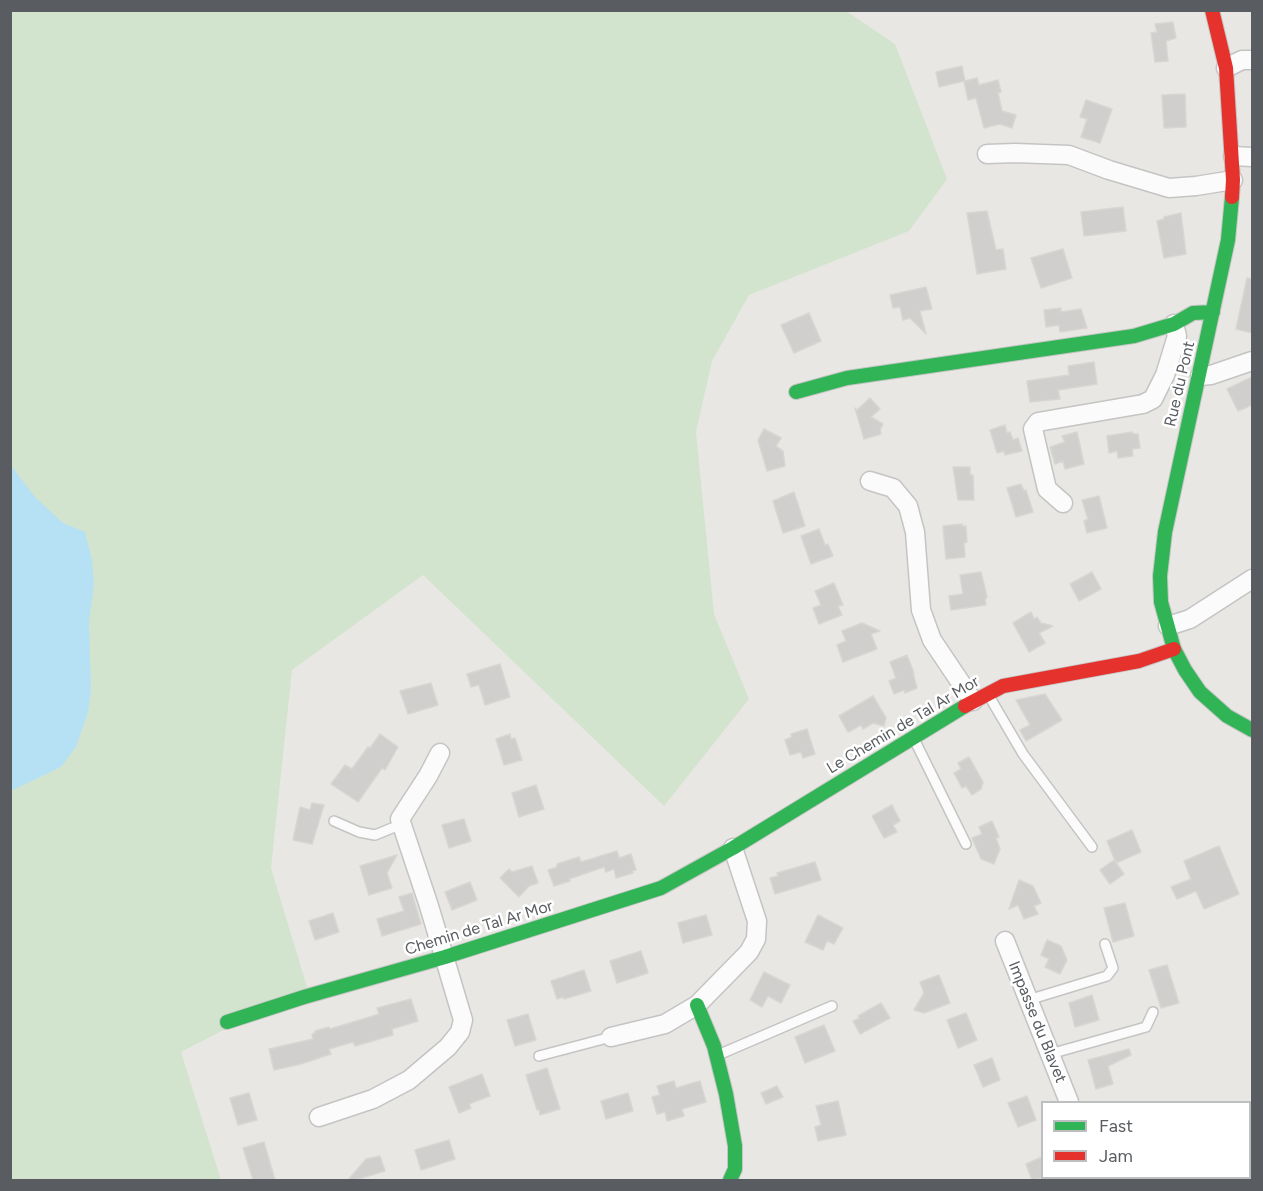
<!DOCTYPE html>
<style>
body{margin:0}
#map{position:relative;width:1263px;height:1191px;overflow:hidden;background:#e8e7e3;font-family:Figtree,sans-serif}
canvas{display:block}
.frame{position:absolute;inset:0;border:12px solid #595d61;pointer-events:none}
.legend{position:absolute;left:1041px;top:1101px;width:210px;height:78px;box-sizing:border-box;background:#fff;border:2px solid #bdbec0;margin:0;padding:8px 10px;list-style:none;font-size:18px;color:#595d61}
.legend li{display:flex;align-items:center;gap:12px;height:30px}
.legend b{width:30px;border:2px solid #bdbec0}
</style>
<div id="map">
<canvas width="1263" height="1191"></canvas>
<div class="frame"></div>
<ul class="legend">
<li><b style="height:8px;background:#30b455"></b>Fast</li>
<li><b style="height:8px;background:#e5322d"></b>Jam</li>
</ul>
</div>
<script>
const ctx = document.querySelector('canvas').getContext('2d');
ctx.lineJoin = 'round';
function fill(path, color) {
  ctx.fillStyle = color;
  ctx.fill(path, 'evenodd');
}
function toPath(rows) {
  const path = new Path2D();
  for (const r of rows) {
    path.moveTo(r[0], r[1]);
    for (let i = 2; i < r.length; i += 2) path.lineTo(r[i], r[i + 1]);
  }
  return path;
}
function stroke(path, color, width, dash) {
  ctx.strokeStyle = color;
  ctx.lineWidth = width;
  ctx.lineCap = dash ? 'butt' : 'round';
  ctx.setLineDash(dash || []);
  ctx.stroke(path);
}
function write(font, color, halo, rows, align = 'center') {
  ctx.font = font + ' Figtree,sans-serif';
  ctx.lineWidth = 5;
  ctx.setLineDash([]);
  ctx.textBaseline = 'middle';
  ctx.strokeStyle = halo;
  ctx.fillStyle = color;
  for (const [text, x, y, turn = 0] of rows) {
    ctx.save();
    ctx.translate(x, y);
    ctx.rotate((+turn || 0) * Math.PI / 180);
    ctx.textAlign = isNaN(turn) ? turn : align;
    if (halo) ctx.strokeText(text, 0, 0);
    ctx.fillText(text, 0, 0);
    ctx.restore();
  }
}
const green = toPath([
 [10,11,846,11,895,44,947,179,909,231,749,295,712,361,696,432,714,614,749,699,664,806,423,575,292,670,271,868,307,987,181,1052,221,1180,11,1180]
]);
const water = toPath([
 [10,464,34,496,63,523,85,532,92,560,94,584,89,622,91,690,88,712,76,747,61,767,11,791]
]);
const building = toPath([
 [1173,22,1176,38,1166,41,1168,61,1155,62,1151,33,1157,32,1155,24,1173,22],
 [962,66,965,81,977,78,979,85,998,80,1001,92,998,93,1002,111,1016,115,1012,128,1000,124,984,128,976,98,968,100,964,81,939,87,936,72,962,66],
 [1185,94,1186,127,1164,128,1162,95,1185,94],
 [1086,100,1112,109,1100,143,1081,137,1087,119,1080,117,1086,100],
 [1123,207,1126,231,1084,236,1081,212,1123,207],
 [987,211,996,250,1003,249,1006,269,977,274,967,213,987,211],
 [1181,213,1186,254,1164,258,1157,221,1164,219,1164,217,1181,213],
 [1063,249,1072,278,1041,288,1031,258,1063,249],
 [1247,278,1252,279,1252,333,1236,329,1247,278],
 [926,287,932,309,920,311,926,334,910,318,903,320,900,307,893,308,890,295,926,287],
 [1061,308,1061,312,1081,309,1087,328,1060,332,1059,325,1046,327,1044,310,1061,308],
 [809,313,821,341,794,353,781,325,809,313],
 [1094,362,1097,384,1058,390,1060,399,1030,402,1027,381,1069,375,1068,366,1094,362],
 [1252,377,1252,405,1238,411,1227,389,1252,377],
 [870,398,880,409,871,417,883,424,880,430,881,434,864,439,855,408,857,410,870,398],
 [1005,425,1007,433,1010,432,1013,440,1018,438,1022,451,1005,455,1004,451,997,453,990,430,1005,425],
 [764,429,781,438,776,446,783,451,785,466,767,471,758,440,764,429],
 [1077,432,1084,464,1065,469,1063,461,1055,464,1050,447,1065,442,1062,436,1077,432],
 [1132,432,1133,434,1138,434,1140,448,1132,449,1133,456,1118,458,1117,451,1109,453,1107,436,1132,432],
 [953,467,970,467,970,475,973,475,974,500,958,500,953,467],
 [1021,484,1024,491,1026,490,1033,512,1016,517,1007,488,1021,484],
 [794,492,805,526,783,533,773,501,794,492],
 [1099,496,1107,528,1087,533,1084,521,1088,519,1082,500,1099,496],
 [962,524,962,526,966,526,967,542,964,543,965,557,946,559,943,526,962,524],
 [819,529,825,545,828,544,833,556,811,564,801,536,819,529],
 [981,572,987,597,985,600,986,605,951,610,949,596,963,594,960,575,981,572],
 [1092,572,1101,589,1079,601,1070,584,1092,572],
 [834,583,843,605,838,606,842,615,819,624,813,608,821,605,815,591,834,583],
 [1031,612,1034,619,1037,617,1041,623,1053,626,1039,633,1045,643,1029,652,1013,623,1031,612],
 [862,623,880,631,871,634,877,649,843,662,837,645,846,641,842,631,862,623],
 [907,655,914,673,913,673,917,688,905,693,904,690,894,694,889,681,896,678,890,662,907,655],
 [500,664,510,697,485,705,479,685,471,687,467,674,500,664],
 [431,683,438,705,408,714,400,691,431,683],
 [1045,694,1062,720,1026,741,1020,730,1030,725,1016,700,1045,694],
 [873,696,886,718,884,726,873,723,863,729,861,725,848,732,839,716,873,696],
 [807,729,815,754,803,758,801,752,790,755,785,740,792,737,791,734,807,729],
 [380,734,398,747,385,770,382,768,358,802,331,784,345,765,352,769,368,747,370,748,380,734],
 [510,734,511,739,515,738,522,760,504,765,496,739,510,734],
 [969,757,983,782,981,789,972,795,966,786,962,788,954,773,961,769,958,763,969,757],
 [536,785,544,809,519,817,512,793,536,785],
 [312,803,324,805,312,844,293,840,300,807,310,810,312,803],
 [892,805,900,821,893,825,897,832,884,838,872,816,892,805],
 [464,819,471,841,449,848,442,825,464,819],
 [992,821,999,837,996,838,1000,849,994,864,981,859,972,838,982,834,979,827,992,821],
 [1132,830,1141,852,1116,863,1107,841,1132,830],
 [1219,846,1239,894,1204,909,1196,891,1177,899,1171,887,1191,879,1184,861,1219,846],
 [617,851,619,858,631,854,636,870,632,871,633,873,616,878,614,869,606,872,604,867,569,879,570,881,554,886,548,870,557,867,557,864,579,857,581,862,617,851],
 [397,855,387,873,392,888,369,895,360,866,397,855],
 [1114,860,1124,874,1110,884,1100,870,1114,860],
 [815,862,821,880,775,894,770,878,778,876,777,873,815,862],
 [532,866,538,883,529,886,519,897,500,878,509,869,512,872,532,866],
 [1019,880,1033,886,1041,903,1034,906,1038,914,1024,919,1018,905,1009,909,1019,880],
 [470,882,477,900,452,910,445,892,470,882],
 [412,893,421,924,382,936,377,919,404,911,399,897,412,893],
 [1125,903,1134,936,1113,942,1104,908,1125,903],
 [333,913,339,932,315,940,309,921,333,913],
 [706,915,712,935,683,943,678,923,706,915],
 [818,915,843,928,834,944,827,941,823,950,805,942,818,915],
 [1047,940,1061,946,1067,960,1060,974,1045,967,1049,959,1041,955,1047,940],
 [641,951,648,973,617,983,610,961,641,951],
 [1167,965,1179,1003,1161,1008,1149,970,1167,965],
 [584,970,591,991,564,999,563,997,557,999,551,981,584,970],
 [764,972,790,985,781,1003,768,996,762,1007,750,1000,764,972],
 [939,975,950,1003,924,1013,914,1010,924,993,920,982,939,975],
 [1092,995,1099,1020,1075,1027,1069,1003,1092,995],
 [411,999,418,1021,392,1029,393,1035,355,1046,353,1042,329,1049,331,1054,301,1064,274,1070,269,1049,313,1039,312,1034,315,1033,315,1031,329,1027,330,1029,373,1016,379,1014,377,1008,411,999],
 [881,1003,890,1018,860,1034,853,1021,860,1018,858,1016,881,1003],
 [966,1013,977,1040,958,1048,947,1020,966,1013],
 [528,1014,536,1040,515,1046,507,1020,528,1014],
 [824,1025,835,1051,805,1063,795,1037,824,1025],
 [1129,1049,1131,1055,1108,1066,1113,1084,1096,1089,1088,1060,1129,1049],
 [992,1058,1000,1080,983,1087,974,1065,992,1058],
 [547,1068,560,1109,540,1115,539,1109,537,1110,526,1075,547,1068],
 [482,1074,490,1096,469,1104,471,1108,459,1113,449,1087,482,1074],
 [674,1081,676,1088,700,1081,706,1102,682,1109,684,1116,667,1121,665,1112,657,1114,652,1097,660,1095,657,1086,674,1081],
 [777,1086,783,1097,766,1104,761,1093,777,1086],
 [249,1093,257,1120,238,1125,230,1098,249,1093],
 [628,1093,633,1111,606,1119,601,1101,628,1093],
 [1027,1096,1036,1120,1018,1127,1008,1103,1027,1096],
 [838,1101,846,1135,818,1141,815,1127,821,1125,816,1106,838,1101],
 [449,1140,455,1159,421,1170,415,1150,449,1140],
 [264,1142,275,1180,253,1180,243,1148,264,1142],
 [380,1156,385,1171,355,1180,348,1180,366,1159,380,1156],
 [1042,1157,1042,1178,1032,1180,1026,1164,1042,1157]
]);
const lane = toPath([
 [989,696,1023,754,1092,847],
 [914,739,966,844],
 [334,821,359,832,375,835,402,824],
 [1028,1000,1107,976,1113,968,1105,944],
 [1050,1054,1146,1027,1153,1012],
 [718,1055,832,1006],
 [539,1056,611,1037]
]);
const street = toPath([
 [1226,68,1242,60,1252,60],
 [987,154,1015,153,1069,155,1109,170,1169,188,1196,186,1233,180],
 [1233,156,1252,157],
 [1200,376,1211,375,1252,361],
 [870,481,893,488,908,506,915,532,921,610,932,640,973,701],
 [1063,503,1047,489,1033,429,1038,422,1143,404,1153,399,1165,375,1177,336,1174,324],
 [1168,626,1190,619,1252,579],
 [1005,941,1069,1102],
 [611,1037,665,1024,697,1005,749,952,756,939,757,921,733,848],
 [319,1117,373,1099,409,1080,448,1047,460,1032,463,1020,429,906,400,819,428,776,440,753],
 [1098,1178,1099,1180]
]);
const fast = toPath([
 [1232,197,1228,240,1165,532,1160,576,1161,602,1174,649,1185,670,1200,692,1227,716,1252,730],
 [796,392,847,378,1134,336,1174,324,1193,313,1213,312],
 [697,1005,714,1046,726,1094,735,1146,735,1169,730,1180],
 [227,1022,304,997,445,957,661,888,733,848,965,706]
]);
const jam = toPath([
 [1212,10,1226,68,1233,180,1232,197],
 [965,706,1003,686,1139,661,1174,649]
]);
const streetNames = [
 ["Rue du Pont",1180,384,-77],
 ["Le Chemin de Tal Ar Mor",903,725,-31],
 ["Chemin de Tal Ar Mor",479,928,-17],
 ["Impasse du Blavet",1037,1022,68]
];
fill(green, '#d3e4ce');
fill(water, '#b6e0f4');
fill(building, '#d0cfcd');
stroke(building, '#d8d6d2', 1.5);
stroke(lane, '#c4c4c4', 12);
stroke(street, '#c4c4c4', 21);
stroke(fast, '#c5c5c5', 16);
stroke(jam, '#c5c5c5', 16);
stroke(lane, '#fcfbfb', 9);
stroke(street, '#fcfbfb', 18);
stroke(fast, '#30b455', 14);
stroke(jam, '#e5322d', 14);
write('16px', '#595d61', '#fff', streetNames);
</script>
